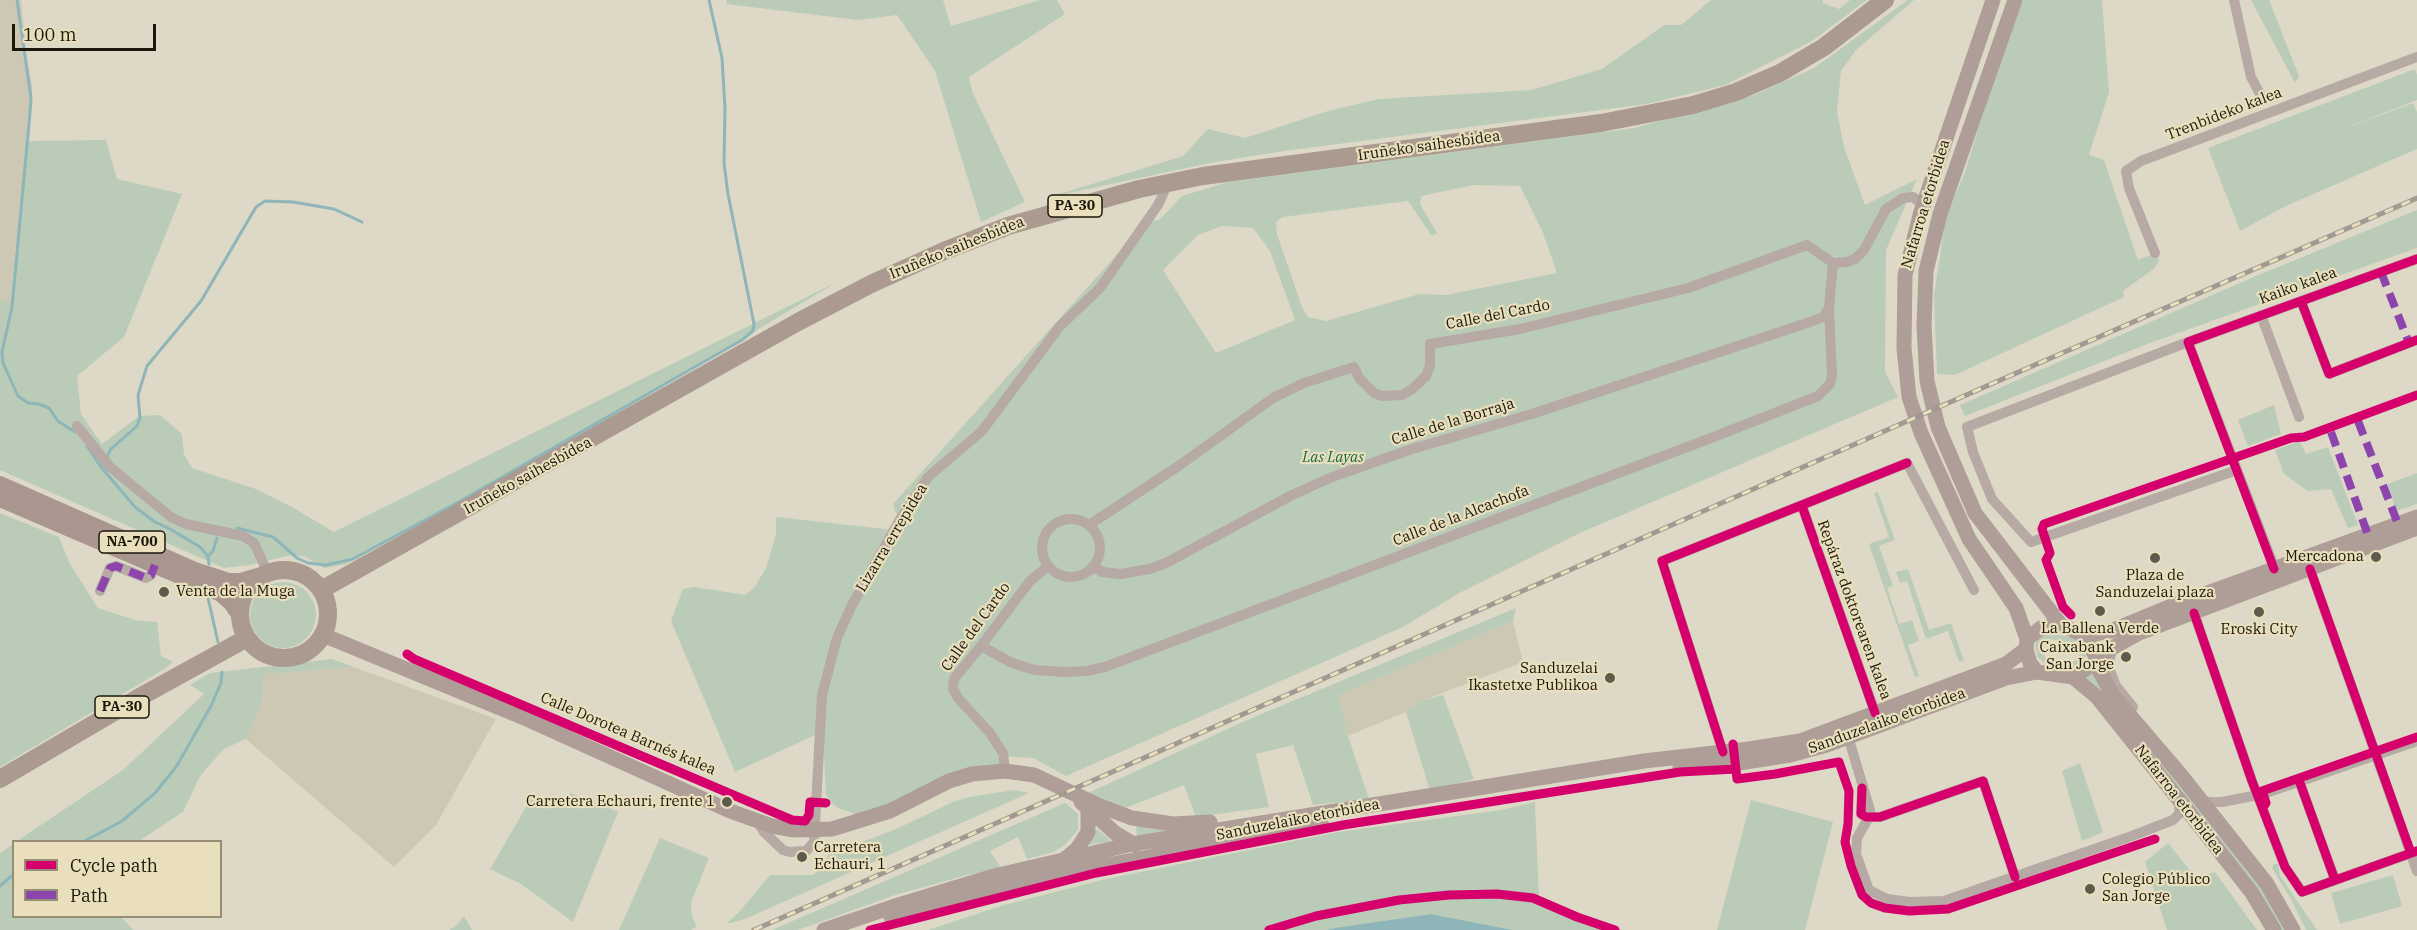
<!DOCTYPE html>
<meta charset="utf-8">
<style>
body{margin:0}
#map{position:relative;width:2417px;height:930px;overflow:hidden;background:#ded9c6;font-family:"IBM Plex Serif",serif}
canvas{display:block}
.legend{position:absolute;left:12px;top:840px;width:210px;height:78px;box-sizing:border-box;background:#e9dfbc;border:2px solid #978f75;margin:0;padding:8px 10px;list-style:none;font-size:18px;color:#1b170b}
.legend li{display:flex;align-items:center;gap:12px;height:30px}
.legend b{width:30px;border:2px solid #978f75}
.scale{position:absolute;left:12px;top:24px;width:144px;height:27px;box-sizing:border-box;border:3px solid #1b170b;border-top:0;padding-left:8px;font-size:18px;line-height:21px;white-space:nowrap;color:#1b170b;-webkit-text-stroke:4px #e9dfbc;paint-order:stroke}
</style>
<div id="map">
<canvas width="2417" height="930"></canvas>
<ul class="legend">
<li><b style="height:8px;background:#d6006c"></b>Cycle path</li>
<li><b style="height:8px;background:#8e44ad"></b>Path</li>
</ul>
<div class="scale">100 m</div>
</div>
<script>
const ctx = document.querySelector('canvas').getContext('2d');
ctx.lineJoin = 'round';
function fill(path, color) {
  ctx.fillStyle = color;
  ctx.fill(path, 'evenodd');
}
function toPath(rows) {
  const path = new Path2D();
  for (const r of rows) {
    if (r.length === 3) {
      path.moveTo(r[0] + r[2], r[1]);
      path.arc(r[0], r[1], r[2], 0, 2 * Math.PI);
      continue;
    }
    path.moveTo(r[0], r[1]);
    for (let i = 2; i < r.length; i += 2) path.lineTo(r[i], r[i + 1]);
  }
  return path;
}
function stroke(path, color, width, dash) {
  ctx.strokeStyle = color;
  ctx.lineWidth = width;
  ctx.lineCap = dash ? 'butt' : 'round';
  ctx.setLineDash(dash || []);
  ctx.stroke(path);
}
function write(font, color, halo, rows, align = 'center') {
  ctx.font = font + ' "IBM Plex Serif",serif';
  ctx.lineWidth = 4.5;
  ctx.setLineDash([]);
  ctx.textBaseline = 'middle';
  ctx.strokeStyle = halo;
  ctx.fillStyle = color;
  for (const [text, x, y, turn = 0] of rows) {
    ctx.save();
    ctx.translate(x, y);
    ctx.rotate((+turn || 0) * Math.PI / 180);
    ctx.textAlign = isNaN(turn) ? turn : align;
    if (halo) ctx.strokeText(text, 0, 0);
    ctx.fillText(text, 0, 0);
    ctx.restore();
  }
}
const industrial = toPath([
 [0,0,21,0,26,53,32,86,28,141,10,301,0,301],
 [1513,621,1523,662,1424,700,1406,712,1348,736,1339,695],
 [354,667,496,719,436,825,394,867,246,739,262,703,264,674]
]);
const green = toPath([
 [727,0,943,0,951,26,1040,0,1057,0,1065,14,969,77,972,91,1025,202,981,222,935,71,897,15,858,20,726,4],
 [1711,0,1823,0,1823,3,1839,9,1850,0,1867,0,1812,41,1725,85,1647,104,1284,151,1215,162,1050,197,1183,156,1208,129,1245,138,1328,111,1379,99,1531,90,1602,69,1664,25,1681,25],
 [1908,0,1914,0,1856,50,1841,71,1837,111,1844,147,1865,205,1917,179,1886,250,1885,372,1898,397,1580,533,1461,592,1403,627,1066,776,1033,758,997,756,1005,771,949,781,879,815,855,814,838,808,831,802,826,794,823,734,813,736,735,772,671,621,683,589,695,587,745,595,754,588,766,568,776,534,776,517,894,530,899,521,893,504,1147,221,1159,220,1182,196,1228,182,1634,128,1754,95,1814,68],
 [1474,185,1520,186,1543,233,1557,273,1446,295,1419,294,1326,321,1308,317,1302,307,1277,234,1276,222,1283,217,1408,201,1432,236,1437,233,1420,204,1421,196],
 [1222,226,1253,228,1270,251,1295,320,1216,353,1163,270,1198,235],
 [2023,0,2102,0,2109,92,2089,155,2104,160,2138,260,2155,253,2159,260,2155,268,2123,291,2124,297,1955,375,1937,374,1934,296,1946,215,1964,175,2002,52],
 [2251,0,2269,0,2299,76,2295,83],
 [2415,69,2417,75,2417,100,2332,133,2413,103,2417,112,2417,149,2286,206,2240,231,2208,148],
 [106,140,117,179,182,194,124,337,77,376,81,414,102,444,139,416,160,415,182,434,184,454,192,468,256,489,292,507,334,532,839,281,605,421,344,565,324,568,306,557,291,555,250,565,224,568,0,470,0,301,10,301,28,141],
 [2417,210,2417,248,2150,343,1965,416,1960,405,2256,276],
 [2274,405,2281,434,2248,446,2238,420],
 [2300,441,2306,454,2328,447,2358,525,2348,528,2331,489,2308,491,2284,474,2275,450],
 [2417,473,2417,504,2396,511,2388,484],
 [1878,492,1895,540,1879,546,1893,586,1887,588,1899,624,1912,620,1919,641,1908,645,1919,676,1915,677,1869,544,1889,537,1874,493],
 [0,513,59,537,70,564,98,608,135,620,157,622,161,656,173,662,163,670,0,767],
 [1908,569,1929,630,1951,623,1964,661,1959,662,1948,631,1926,639,1907,581,1900,583,1896,572],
 [283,615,33],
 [1516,608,1513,621,1339,695,1348,736,1369,799,1313,805,1293,745,1256,754,1269,807,1196,817,1184,785,1125,808,1086,794,1247,720],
 [2052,633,2082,640,2087,652,2083,664,2070,669,2048,665,2038,658,2035,646,2037,640,2042,636],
 [2051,639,2077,645,2080,652,2078,659,2072,662,2046,658,2041,651,2042,645],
 [332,659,354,667,264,674,262,703,246,739,224,749,200,776,183,812,139,841,17,841,123,770,204,694,190,685,210,673],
 [2095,667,2259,883,2288,930,2279,930,2082,677],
 [1443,695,1474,779,1430,791,1406,712,1424,700],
 [2080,763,2103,832,2082,841,2062,771],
 [1014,790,1029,793,745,919,726,924,739,912,770,875,813,875,820,868,829,854,894,830,953,802,969,797],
 [570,793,618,812,573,922,521,884,490,869,533,795,564,807],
 [1751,800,1833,822,1805,930,1717,930],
 [1535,802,1539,900,1623,930,1513,930,1431,914,1327,930,928,930,1004,905,1106,879,1338,832,1501,810],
 [1065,803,1078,814,1078,830,1065,845,1053,852,1027,859,1018,837,990,851,1001,868,967,875,895,895,798,930,772,930],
 [1136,826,1153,829,1170,831,1137,836],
 [1097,829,1111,841,1084,846],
 [660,838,709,858,691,903,692,916,697,927,691,930,619,930],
 [2168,843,2196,878,2215,872,2257,930,2167,930,2145,862],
 [13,844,14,916,121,917,133,930,0,930,0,853],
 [2274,864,2278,864,2280,876,2317,930,2306,930,2291,899,2272,868],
 [2393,875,2402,906,2340,924,2331,893],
 [464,916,472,930,449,930,456,926]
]);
const water = toPath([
 [1431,914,1513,930,1327,930,1335,928]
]);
const stream = toPath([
 [17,0,31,98,30,113,12,307,2,352,3,363,18,396,28,403,39,404,49,408,58,421,75,432],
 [87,446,101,467,135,507,155,522,170,529,200,547,208,556,209,564],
 [107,456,111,449,137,426,140,418,138,395,147,366,201,301,256,207,265,201,293,202,334,209,362,222],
 [237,528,273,537,297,558,308,563,326,565,353,559,462,500,742,340,753,331,754,324,728,194,724,163,725,108,722,58,709,0],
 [208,556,213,551,217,538],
 [208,598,218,642],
 [83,842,122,821,155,793,176,767,211,706,221,683,222,672],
 [0,886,14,874]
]);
const street = toPath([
 [2234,0,2251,77,2261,96],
 [2155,253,2129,188,2126,171,2141,161,2417,57],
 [2301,301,2329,374,2417,340],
 [2261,315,2299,417],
 [2188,342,2277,574],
 [77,426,110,467,171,517,186,524,243,536,254,543,268,573],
 [2237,470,2031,542,1992,499,1973,452,1967,427,2188,342,2417,259],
 [1802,506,1877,718],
 [1071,548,29],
 [1089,525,1180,465,1273,398,1304,383,1354,367,1359,378,1374,393,1382,396,1402,395,1411,390,1426,376,1430,366,1430,344,1520,329,1688,288,1807,245,1833,263,1847,262,1855,259,1864,250,1886,209,1903,198,1913,197,1923,205],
 [1093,566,1102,572,1120,574,1150,569,1168,562,1290,496,1332,477,1412,449,1532,414,1807,323,1823,317,1829,308],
 [2310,569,2417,871],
 [100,591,110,568,116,566,146,578,151,575,155,565],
 [2194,613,2252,781,2285,867,2302,892,2417,851],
 [981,646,1012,663,1035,670,1064,672,1087,671,1105,667,1711,438,1818,396,1830,384,1832,375,1829,308,1833,263],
 [2113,647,2108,665,2111,673,2116,686,2133,707],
 [1847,733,1870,810,1869,817,1857,838,1856,854,1869,890,1887,899,1910,902,1944,901,2132,836,2173,820,2179,814,2180,801],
 [1723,752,1662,561,1907,463,1974,590],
 [1005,771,1003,753,990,733,958,698,953,689,954,679,981,646,1030,581,1048,566],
 [2300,783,2335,880],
 [1862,788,1861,814,1866,817,1880,817,1983,781,2015,877],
 [2202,802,2222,802,2263,794,2417,741],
 [757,821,764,832,783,850,790,852,806,851,814,842,822,695,837,638,852,605,899,521,928,477,982,431,1060,326,1100,288,1158,205,1168,183]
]);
const secondary = toPath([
 [1993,0,1920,215,1905,275,1904,348,1909,397,1921,433,1969,539,2016,608,2027,639],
 [2015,0,1940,214,1926,271,1924,326,1927,381,1938,427,1975,513,2061,625],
 [323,635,522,717,730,811,772,826,794,830,832,829,890,811,949,781,972,774,1005,771,1034,775,1100,806,1132,818,1173,824,1210,822],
 [2085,636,2111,631,2174,605,2417,517],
 [2096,657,2139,633,2417,528],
 [2095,663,2073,677,2037,672,2030,663,2026,649,2027,639,2041,628,2061,625,2085,636,2096,657,2095,663,2114,697,2180,774,2267,884,2293,930],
 [2073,677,2097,697,2180,801,2252,893,2274,930],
 [1680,767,1733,764,1790,755,1827,745,2006,678,2037,672],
 [1081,802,1115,833,1135,845],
 [1066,858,1077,849,1088,832,1088,809],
 [891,917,999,888,1082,870,1321,823],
 [824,930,892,907,994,876,1132,844,1644,761,1749,749,1800,741,2006,664,2026,649]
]);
const primary = toPath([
 [0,484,195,570,229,581,241,581,268,573],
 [0,499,221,594,231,603,240,616]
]);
const highway = toPath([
 [284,614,44],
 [321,590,798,322,871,284,944,251,1008,226,1139,189,1203,176,1601,123,1693,105,1736,92,1780,73,1824,47,1885,0],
 [0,779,138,698,247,638]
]);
const rail = toPath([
 [754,930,1989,385,2417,198]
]);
const quiet = toPath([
 [2381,272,2409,343],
 [2358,421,2398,524],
 [2331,432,2368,535],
 [100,591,110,568,116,566,146,578,151,575,155,565]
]);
const cycleway = toPath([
 [2301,301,2329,374,2417,340],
 [1802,506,1875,713],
 [2274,569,2188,342,2417,259],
 [2310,569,2411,853],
 [2194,613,2252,781,2285,867,2302,892,2417,851],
 [2071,615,2063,607,2046,560,2050,553,2042,529,2044,524,2291,438,2304,437,2417,395],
 [407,654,414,659,792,820,805,821,809,815,810,802,826,803],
 [1733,744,1737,779,1775,774,1839,762,1849,791,1848,824,1845,842,1851,866,1862,895,1871,903,1885,908,1909,911,1948,909,2155,839],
 [1723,752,1662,561,1907,463],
 [2300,783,2335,880],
 [1862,788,1861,814,1866,817,1880,817,1983,781,2015,877],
 [2264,806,2266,803,2262,791,2417,737],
 [870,930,1096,873,1343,825,1680,772,1736,769],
 [1269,930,1316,916,1399,900,1449,895,1497,894,1533,898,1577,917,1615,930]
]);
const markers = [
 [2376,557,6,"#5f5b4c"],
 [2155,558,6,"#5f5b4c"],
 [164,592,6,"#5f5b4c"],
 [2100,611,6,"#5f5b4c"],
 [2259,612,6,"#5f5b4c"],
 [2126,657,6,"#5f5b4c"],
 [1610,678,6,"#5f5b4c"],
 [727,802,6,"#5f5b4c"],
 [802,857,6,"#5f5b4c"],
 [2090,889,6,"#5f5b4c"]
];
const shields = [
 [1075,206,54],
 [132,542,66],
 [122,707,54]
];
const shieldNames = [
 ["PA-30",1075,206],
 ["NA-700",132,542],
 ["PA-30",122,707]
];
const streetNames = [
 ["Trenbideko kalea",2224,114,-21],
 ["Iruñeko saihesbidea",1429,146,-8],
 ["Nafarroa etorbidea",1926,204,-73],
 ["Iruñeko saihesbidea",957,248,-22],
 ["Kaiko kalea",2298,286,-20],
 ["Calle del Cardo",1498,315,-11],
 ["Calle de la Borraja",1453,422,-17],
 ["Iruñeko saihesbidea",528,476,-29],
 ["Calle de la Alcachofa",1461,516,-21],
 ["Lizarra errepidea",892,538,-59],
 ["Repáraz doktorearen kalea",1854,610,70],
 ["Calle del Cardo",976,627,-54],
 ["Sanduzelaiko etorbidea",1887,721,-20],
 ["Calle Dorotea Barnés kalea",628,734,23],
 ["Nafarroa etorbidea",2179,800,52],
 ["Sanduzelaiko etorbidea",1298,820,-11]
];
const parkNames = [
 ["Las Layas",1333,458]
];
const poiNames = [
 ["Mercadona",2364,557],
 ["Plaza de",2155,576,"center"],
 ["Sanduzelai plaza",2155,593,"center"],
 ["Venta de la Muga",176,592,"left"],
 ["La Ballena Verde",2100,629,"center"],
 ["Eroski City",2259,630,"center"],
 ["Caixabank",2114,648],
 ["San Jorge",2114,665],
 ["Sanduzelai",1598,669],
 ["Ikastetxe Publikoa",1598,686],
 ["Carretera Echauri, frente 1",715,802],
 ["Carretera",814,848,"left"],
 ["Echauri, 1",814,865,"left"],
 ["Colegio Público",2102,880,"left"],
 ["San Jorge",2102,897,"left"]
];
fill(industrial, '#cdc8b4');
fill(green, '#baccb8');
fill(water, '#8eb6b9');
stroke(stream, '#8eb6b9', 3);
stroke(street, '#b7a9a3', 10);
stroke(secondary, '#ae9e97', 15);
stroke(primary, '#a8968f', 16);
stroke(highway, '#ab9a90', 18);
stroke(rail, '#a29992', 5);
stroke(rail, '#e9dfbc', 3, [9]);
stroke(quiet, '#8e44ad', 8, [15, 8]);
stroke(cycleway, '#d6006c', 9);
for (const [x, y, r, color] of markers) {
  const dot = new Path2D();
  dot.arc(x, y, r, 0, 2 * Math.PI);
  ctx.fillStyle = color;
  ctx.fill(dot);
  stroke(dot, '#e9dfbc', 2);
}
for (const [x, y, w] of shields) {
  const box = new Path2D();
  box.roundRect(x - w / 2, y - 11, w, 22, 4.5);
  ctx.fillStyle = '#e9dfbc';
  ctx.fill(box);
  stroke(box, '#1b170b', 1.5);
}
write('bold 14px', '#1b170b', null, shieldNames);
write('15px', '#1b170b', '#e9dfbc', streetNames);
write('italic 15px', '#176745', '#e9dfbc', parkNames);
write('15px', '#1b170b', '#e9dfbc', poiNames, 'right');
</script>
